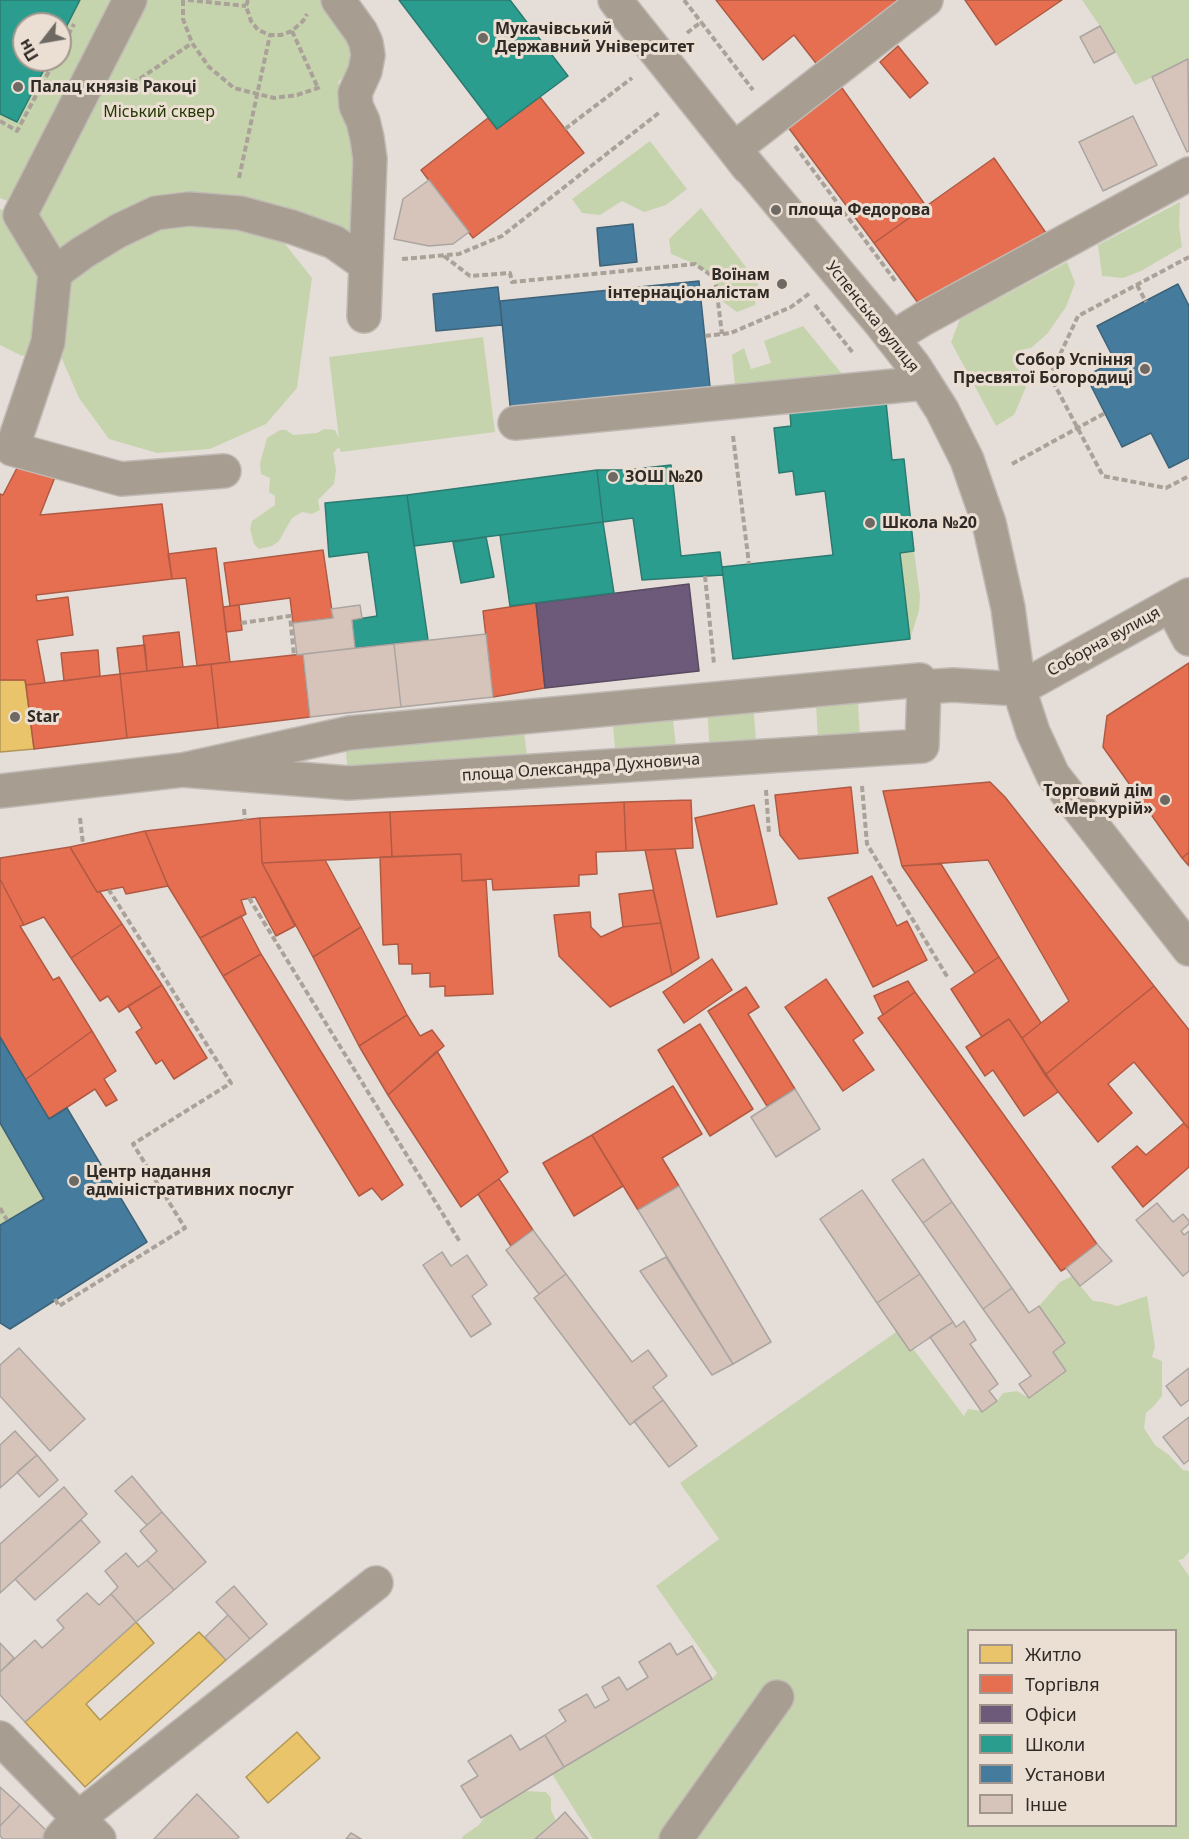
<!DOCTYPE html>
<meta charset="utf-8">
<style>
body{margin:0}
#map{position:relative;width:1189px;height:1839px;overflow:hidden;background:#e5ded8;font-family:"Noto Sans",sans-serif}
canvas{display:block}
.legend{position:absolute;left:967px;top:1629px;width:210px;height:198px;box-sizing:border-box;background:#ebded2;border:2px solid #a0968d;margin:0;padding:8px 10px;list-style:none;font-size:18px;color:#2f2a26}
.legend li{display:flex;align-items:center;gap:12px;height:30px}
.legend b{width:30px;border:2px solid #a0968d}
.north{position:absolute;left:12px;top:12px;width:60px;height:60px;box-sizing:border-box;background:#ebded2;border:2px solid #a0968d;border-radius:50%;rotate:239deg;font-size:16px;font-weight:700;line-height:24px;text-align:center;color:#2f2a26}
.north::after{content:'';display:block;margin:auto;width:21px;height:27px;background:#6f6964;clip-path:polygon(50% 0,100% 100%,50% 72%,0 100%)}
</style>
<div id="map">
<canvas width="1189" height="1839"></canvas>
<ul class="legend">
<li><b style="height:16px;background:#e9c46a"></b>Житло</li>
<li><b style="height:16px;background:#e76f51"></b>Торгівля</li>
<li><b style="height:16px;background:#6d597a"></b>Офіси</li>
<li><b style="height:16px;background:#2a9d8f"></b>Школи</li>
<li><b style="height:16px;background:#457b9d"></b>Установи</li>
<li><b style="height:16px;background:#d6c4ba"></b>Інше</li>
</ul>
<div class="north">Пн</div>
</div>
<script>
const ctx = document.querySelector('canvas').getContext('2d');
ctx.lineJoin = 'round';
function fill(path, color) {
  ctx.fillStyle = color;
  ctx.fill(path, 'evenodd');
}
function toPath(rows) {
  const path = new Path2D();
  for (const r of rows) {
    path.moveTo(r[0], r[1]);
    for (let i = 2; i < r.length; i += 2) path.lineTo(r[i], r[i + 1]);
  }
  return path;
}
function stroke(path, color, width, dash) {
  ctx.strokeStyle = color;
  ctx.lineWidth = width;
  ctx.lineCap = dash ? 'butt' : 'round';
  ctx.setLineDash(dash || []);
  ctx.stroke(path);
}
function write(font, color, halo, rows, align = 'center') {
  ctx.font = font + ' "Noto Sans",sans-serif';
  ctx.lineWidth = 6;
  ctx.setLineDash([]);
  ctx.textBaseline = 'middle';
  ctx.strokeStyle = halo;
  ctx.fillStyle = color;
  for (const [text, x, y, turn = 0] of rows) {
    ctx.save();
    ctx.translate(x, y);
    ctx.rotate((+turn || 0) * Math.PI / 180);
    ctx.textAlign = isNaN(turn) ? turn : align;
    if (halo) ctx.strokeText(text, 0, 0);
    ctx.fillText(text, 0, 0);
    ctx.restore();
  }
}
const green = toPath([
 [0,0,338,0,361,32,353,68,338,82,343,92,362,200,341,252,274,230,312,278,297,388,266,424,210,449,157,453,109,439,79,398,58,350,64,295,80,267,65,276,27,209,0,198],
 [24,24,60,24,60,60,24,60],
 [1082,0,1189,0,1189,61,1135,85,1100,26],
 [650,141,687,189,666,205,644,212,622,201,600,215,582,213,572,199],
 [1180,202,1179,225,1182,247,1141,271,1123,278,1102,276,1098,245],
 [701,208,758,283,755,305,737,312,722,301,715,278,695,264,671,254,669,239],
 [0,209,11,215,44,271,36,352,22,356,0,345],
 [1067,262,1075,283,1066,307,1047,334,1031,348,1016,351,1016,367,1029,380,1014,415,996,426,951,342,960,319],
 [803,326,847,380,736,395,732,355,744,348,751,369,771,363,764,341],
 [483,337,495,432,341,452,339,447,333,453,336,470,334,484,318,500,320,510,312,514,302,512,292,518,279,541,272,546,259,549,254,544,250,529,252,521,275,505,275,496,269,492,270,478,261,474,260,463,267,438,280,430,286,430,293,435,317,433,324,429,335,430,339,438,329,357],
 [914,551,920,596,919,611,910,639,900,553],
 [753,702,757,752,710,755,707,705],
 [858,702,860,738,818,741,816,704],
 [672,710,677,756,616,761,612,714],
 [522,717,529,771,349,783,344,734],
 [0,1123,44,1199,0,1225],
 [1072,1276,1093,1301,1103,1302,1117,1306,1147,1296,1155,1347,1152,1357,1162,1361,1162,1396,1154,1406,1146,1413,1144,1428,1155,1445,1169,1455,1183,1470,1189,1471,1189,1552,1183,1559,1178,1560,1189,1576,1189,1839,593,1839,552,1774,712,1679,717,1673,656,1586,719,1539,680,1483,899,1330,964,1416,968,1409,982,1411,997,1401,1003,1393,1017,1391,1029,1398,1066,1371,1053,1352,1064,1343,1039,1306,1060,1282],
 [968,1630,1176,1630,1176,1826,968,1826],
 [525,1791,546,1792,551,1798,551,1810,556,1821,535,1839,462,1839,463,1836,479,1825,486,1815]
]);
const homes = toPath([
 [0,680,25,680,34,749,0,752,0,680],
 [136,1622,154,1643,86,1704,100,1720,199,1632,226,1660,85,1787,25,1722,136,1622],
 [297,1732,320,1758,268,1803,246,1777,297,1732]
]);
const shops = toPath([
 [716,0,905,0,819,67,794,35,763,60,716,0],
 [965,0,1062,0,996,45,965,0],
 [898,46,928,83,910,98,880,62,898,46],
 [842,88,926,206,874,243,788,127,842,88],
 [540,97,584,153,473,238,421,170,488,118,497,129,540,97],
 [994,158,1046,233,924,311,874,243,994,158],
 [18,466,55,477,40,515,162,504,172,579,36,595,37,601,68,597,73,635,37,640,45,683,26,685,25,680,0,680,0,494,3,495,18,466],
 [216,548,230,662,197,666,186,578,172,579,168,554,216,548],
 [323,550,333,618,293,623,290,598,230,606,224,563,323,550],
 [536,603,545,688,493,697,483,611,536,603],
 [239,605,242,630,226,632,223,607,239,605],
 [179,632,183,667,147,671,143,636,179,632],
 [145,645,147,671,120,674,117,648,145,645],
 [98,650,100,676,64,681,61,653,98,650],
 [303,654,310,717,218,728,211,664,303,654],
 [1189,663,1189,852,1182,858,1103,747,1107,716,1189,663],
 [211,664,218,728,127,738,120,674,211,664],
 [120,674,127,738,34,749,26,685,120,674],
 [990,782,1005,797,1154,986,1045,1075,1022,1038,1069,1001,988,860,902,866,883,791,990,782],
 [851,787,858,853,799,859,780,835,775,795,851,787],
 [691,800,693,848,626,851,624,802,691,800],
 [624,802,626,851,596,852,597,874,579,875,579,886,493,890,492,879,462,881,461,854,392,857,390,812,624,802],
 [754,805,777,904,717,917,695,818,754,805],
 [390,812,392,857,262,863,260,818,390,812],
 [260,818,262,863,295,926,276,936,255,897,241,900,246,914,200,938,168,886,145,831,260,818],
 [145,831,168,886,126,894,123,887,97,892,70,847,145,831],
 [70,847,97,892,100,892,122,924,71,958,44,917,24,925,0,879,0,858,70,847],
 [675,849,699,958,672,975,645,850,675,849],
 [1189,852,1189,866,1182,858,1189,852],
 [461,854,462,881,486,880,493,994,445,996,445,986,430,987,430,973,412,974,412,964,399,964,398,944,383,945,380,857,461,854],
 [325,860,361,927,313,957,262,863,325,860],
 [941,864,999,957,975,973,902,866,941,864],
 [872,876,897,926,907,921,927,960,873,987,828,898,872,876],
 [0,879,24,925,20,926,53,980,59,977,92,1031,25,1080,0,1037,0,879],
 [653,890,661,923,623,927,619,894,653,890],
 [590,912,591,927,601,937,623,927,661,923,672,975,610,1007,559,956,554,915,590,912],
 [241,916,261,954,223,976,200,938,241,916],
 [122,924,162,985,119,1012,108,996,100,1001,71,958,122,924],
 [361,927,407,1015,359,1046,313,957,361,927],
 [261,954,403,1185,382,1200,372,1188,359,1196,223,976,261,954],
 [999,957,1041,1023,1022,1038,1009,1019,982,1037,951,989,999,957],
 [712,959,732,990,684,1023,663,992,712,959],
 [826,979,863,1033,853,1040,874,1070,843,1091,785,1007,826,979],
 [908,981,915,992,883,1015,874,996,908,981],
 [162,985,207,1058,174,1079,162,1060,156,1064,136,1032,142,1028,128,1006,162,985],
 [1154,986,1189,1030,1189,1129,1134,1062,1108,1084,1132,1113,1098,1142,1045,1075,1154,986],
 [746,987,759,1007,748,1014,795,1089,767,1106,708,1011,746,987],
 [915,992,1097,1244,1066,1268,1061,1271,878,1018,915,992],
 [407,1015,420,1036,432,1030,444,1046,388,1095,359,1046,407,1015],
 [1009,1019,1058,1092,1024,1116,993,1070,985,1076,966,1047,1009,1019],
 [700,1024,753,1109,710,1136,658,1050,700,1024],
 [92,1031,116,1071,104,1079,117,1100,106,1106,95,1089,49,1119,25,1080,92,1031],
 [437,1051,508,1172,461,1207,388,1095,437,1051],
 [673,1086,702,1134,662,1158,679,1186,638,1210,592,1135,673,1086],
 [1184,1123,1189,1129,1189,1167,1143,1207,1112,1167,1137,1146,1146,1155,1184,1123],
 [592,1135,623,1186,574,1216,543,1163,592,1135],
 [499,1179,533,1230,511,1246,478,1194,499,1179]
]);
const offices = toPath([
 [689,584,699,671,545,688,536,603,689,584]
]);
const schools = toPath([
 [0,0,80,0,60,39,60,24,24,24,24,60,49,60,17,122,0,114,0,0],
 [399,0,510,0,568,76,497,129,399,0],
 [886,402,892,460,904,459,914,551,900,553,910,639,733,659,722,567,833,555,825,491,796,495,793,471,779,473,774,428,791,426,790,413,842,404,886,402],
 [671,465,681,556,720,552,723,575,642,580,633,518,603,522,597,470,627,470,671,465],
 [597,470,603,522,414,546,407,495,597,470],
 [407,495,428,640,355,648,352,620,377,616,368,552,329,557,325,503,407,495],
 [603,522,614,593,510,606,500,535,603,522],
 [486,537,494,577,461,583,453,542,486,537]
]);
const public = toPath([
 [633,224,637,262,600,266,597,228,633,224],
 [699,281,711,396,511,416,500,301,699,281],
 [1178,284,1189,306,1189,458,1169,468,1151,433,1122,447,1086,376,1115,361,1097,326,1178,284],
 [498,287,502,325,436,331,433,294,498,287],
 [0,1037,49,1119,67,1108,147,1242,10,1329,0,1323,0,1225,44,1199,0,1123,0,1037]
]);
const building = toPath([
 [1100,26,1115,52,1094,63,1080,37,1100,26],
 [1188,59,1189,151,1187,152,1152,77,1188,59],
 [1133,116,1157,165,1103,191,1079,142,1133,116],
 [429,180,469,232,453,244,429,246,394,239,403,199,429,180],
 [360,605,362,618,352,620,355,648,297,655,293,623,333,618,331,609,360,605],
 [486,634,493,697,401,707,394,644,486,634],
 [394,644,401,707,310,717,303,654,394,644],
 [795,1089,820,1129,776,1157,751,1117,795,1089],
 [923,1159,952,1202,923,1223,892,1180,923,1159],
 [679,1186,771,1342,733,1364,638,1210,679,1186],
 [862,1190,920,1274,877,1303,820,1219,862,1190],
 [952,1202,1012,1288,983,1309,923,1223,952,1202],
 [1157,1203,1173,1222,1183,1214,1189,1221,1189,1224,1181,1231,1184,1235,1189,1231,1189,1271,1183,1276,1136,1220,1157,1203],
 [533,1230,566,1274,539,1294,506,1250,533,1230],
 [1097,1244,1112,1261,1080,1286,1066,1268,1097,1244],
 [442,1252,451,1266,467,1255,487,1285,472,1296,491,1324,471,1337,423,1265,442,1252],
 [666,1257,733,1364,712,1375,640,1271,666,1257],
 [566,1274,632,1362,648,1350,667,1376,653,1387,663,1400,630,1425,534,1298,566,1274],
 [920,1274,953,1322,910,1351,877,1303,920,1274],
 [1012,1288,1029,1313,1039,1306,1065,1343,1053,1352,1066,1371,1029,1398,1019,1384,1031,1376,983,1309,1012,1288],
 [964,1321,976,1340,970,1344,998,1384,989,1391,997,1401,982,1412,930,1337,953,1322,956,1327,964,1321],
 [19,1348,85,1419,50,1451,0,1396,0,1365,19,1348],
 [1189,1368,1189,1400,1181,1406,1166,1386,1189,1368],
 [663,1400,697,1446,669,1467,634,1421,663,1400],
 [1189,1417,1189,1460,1184,1464,1163,1437,1189,1417],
 [15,1431,37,1455,0,1488,0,1445,15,1431],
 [37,1455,58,1480,39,1497,17,1472,37,1455],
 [132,1476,162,1512,147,1525,115,1491,132,1476],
 [64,1487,87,1514,0,1593,0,1544,64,1487],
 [162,1512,206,1562,174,1590,147,1560,157,1551,140,1531,162,1512],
 [81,1520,100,1542,35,1600,15,1579,81,1520],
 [126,1553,138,1567,147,1560,174,1590,136,1622,111,1594,118,1587,105,1571,126,1553],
 [234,1586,267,1624,250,1639,216,1602,234,1586],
 [87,1593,99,1605,111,1594,136,1622,25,1722,0,1695,0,1672,35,1640,42,1648,64,1628,57,1620,87,1593],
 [228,1615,250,1639,226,1660,205,1637,228,1615],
 [0,1643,14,1658,0,1672,0,1643],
 [670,1643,677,1655,692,1646,712,1679,564,1767,545,1735,566,1721,559,1710,587,1694,595,1708,609,1700,602,1687,619,1677,627,1690,648,1677,639,1662,670,1643],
 [511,1735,520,1750,545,1735,564,1767,481,1818,461,1786,478,1776,468,1761,511,1735],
 [0,1787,20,1805,0,1826,0,1787],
 [197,1794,239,1837,237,1839,154,1839,197,1794],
 [20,1805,52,1836,49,1839,3,1839,0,1836,0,1826,20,1805],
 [565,1812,588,1839,535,1839,556,1821,565,1812],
 [351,1833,361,1839,346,1839,351,1833]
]);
const path = toPath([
 [183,0,183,19,192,43,209,67,234,88,274,98,297,95,318,88,320,92],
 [188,0,246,6],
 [248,0,246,6,251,21,258,30,270,35,281,35,292,31,303,21,307,14],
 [684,0,701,22],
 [292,31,318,88],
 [687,33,701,22,753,90],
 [60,51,74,24],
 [125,89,192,43],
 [0,121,17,131,55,60],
 [565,129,632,78],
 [795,146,896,282],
 [239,178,270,35],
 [444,256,470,276,510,273,512,282,695,264,715,278,722,334],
 [1189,257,1078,316,1050,376,1103,476,1166,488,1189,476],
 [402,259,459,254,502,236,660,112],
 [1137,285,1146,302],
 [815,305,853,353],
 [705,336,731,333,791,307,810,293],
 [733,436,749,564],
 [1012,464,1105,413],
 [705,576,714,664],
 [241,623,290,616,294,655],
 [862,786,867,844,948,978],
 [766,790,769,834],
 [244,809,245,820],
 [80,818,83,844],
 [249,898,460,1242],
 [0,1208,7,1220],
 [55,1299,59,1306,185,1228,133,1144,231,1083,109,890]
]);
const minor = toPath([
 [130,0,20,215,55,273,48,342,12,449,121,479,224,471],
 [338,0,361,32,366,43,368,55,365,71,355,93,356,106,363,121,367,138,370,159,364,316],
 [615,0,734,149,882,325,914,366,942,410,967,460,989,523,1008,608,1019,689,1033,732,1053,775,1189,949],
 [748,167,734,149,926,0],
 [55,273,82,253,118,231,156,213,189,209,240,213,292,227,334,242,365,264],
 [892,338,923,319,1189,174],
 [515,423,925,383],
 [1171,605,1189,639],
 [920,680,924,687,922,746,349,783,182,770,349,733,920,680],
 [924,687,953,685,1019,689],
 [1019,689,1189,595],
 [0,791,182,770],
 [0,1738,99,1839],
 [60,1839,77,1819,376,1583],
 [676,1839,777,1697]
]);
const markers = [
 [483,38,6,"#6f6964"],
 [18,87,6,"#6f6964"],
 [776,210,6,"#6f6964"],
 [782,284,6,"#6f6964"],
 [1145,369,6,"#6f6964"],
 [613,477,6,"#6f6964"],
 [870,523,6,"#6f6964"],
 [15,717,6,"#6f6964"],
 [1165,800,6,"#6f6964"],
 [74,1181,6,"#6f6964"]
];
const poiNames = [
 ["Мукачівський",495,29],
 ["Державний Університет",495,47],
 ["Палац князів Ракоці",30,87],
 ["площа Федорова",788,210],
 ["Воїнам",770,275,"right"],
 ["інтернаціоналістам",770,293,"right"],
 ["Собор Успіння",1133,360,"right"],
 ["Пресвятої Богородиці",1133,378,"right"],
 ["ЗОШ №20",625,477],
 ["Школа №20",882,523],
 ["Star",27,717],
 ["Торговий дім",1153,791,"right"],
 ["«Меркурій»",1153,809,"right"],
 ["Центр надання",86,1172],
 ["адміністративних послуг",86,1190]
];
const parkNames = [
 ["Міський сквер",159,112]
];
const streetNames = [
 ["Успенська вулиця",872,317,51],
 ["Соборна вулиця",1104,642,-29],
 ["площа Олександра Духновича",581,768,-4]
];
fill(green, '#c6d4ae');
fill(homes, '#e9c46a');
stroke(homes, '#b19656', 1.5);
fill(shops, '#e76f51');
stroke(shops, '#b05a44', 1.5);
fill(offices, '#6d597a');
stroke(offices, '#5a4b61', 1.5);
fill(schools, '#2a9d8f');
stroke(schools, '#2c7a70', 1.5);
fill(public, '#457b9d');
stroke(public, '#3e6379', 1.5);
fill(building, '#d6c4ba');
stroke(building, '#aba5a1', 1.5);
stroke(minor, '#c0bab5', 36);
stroke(path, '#aaa299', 4, [6, 3]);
stroke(minor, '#a89d91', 33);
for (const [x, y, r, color] of markers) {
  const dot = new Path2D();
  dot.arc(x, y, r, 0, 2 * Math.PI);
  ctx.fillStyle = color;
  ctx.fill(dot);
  stroke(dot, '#ebded2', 2);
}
write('bold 16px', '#2f2a26', '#ebded2', poiNames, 'left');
write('16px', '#253902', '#ebded2', parkNames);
write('16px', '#2f2a26', '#ebded2', streetNames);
</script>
